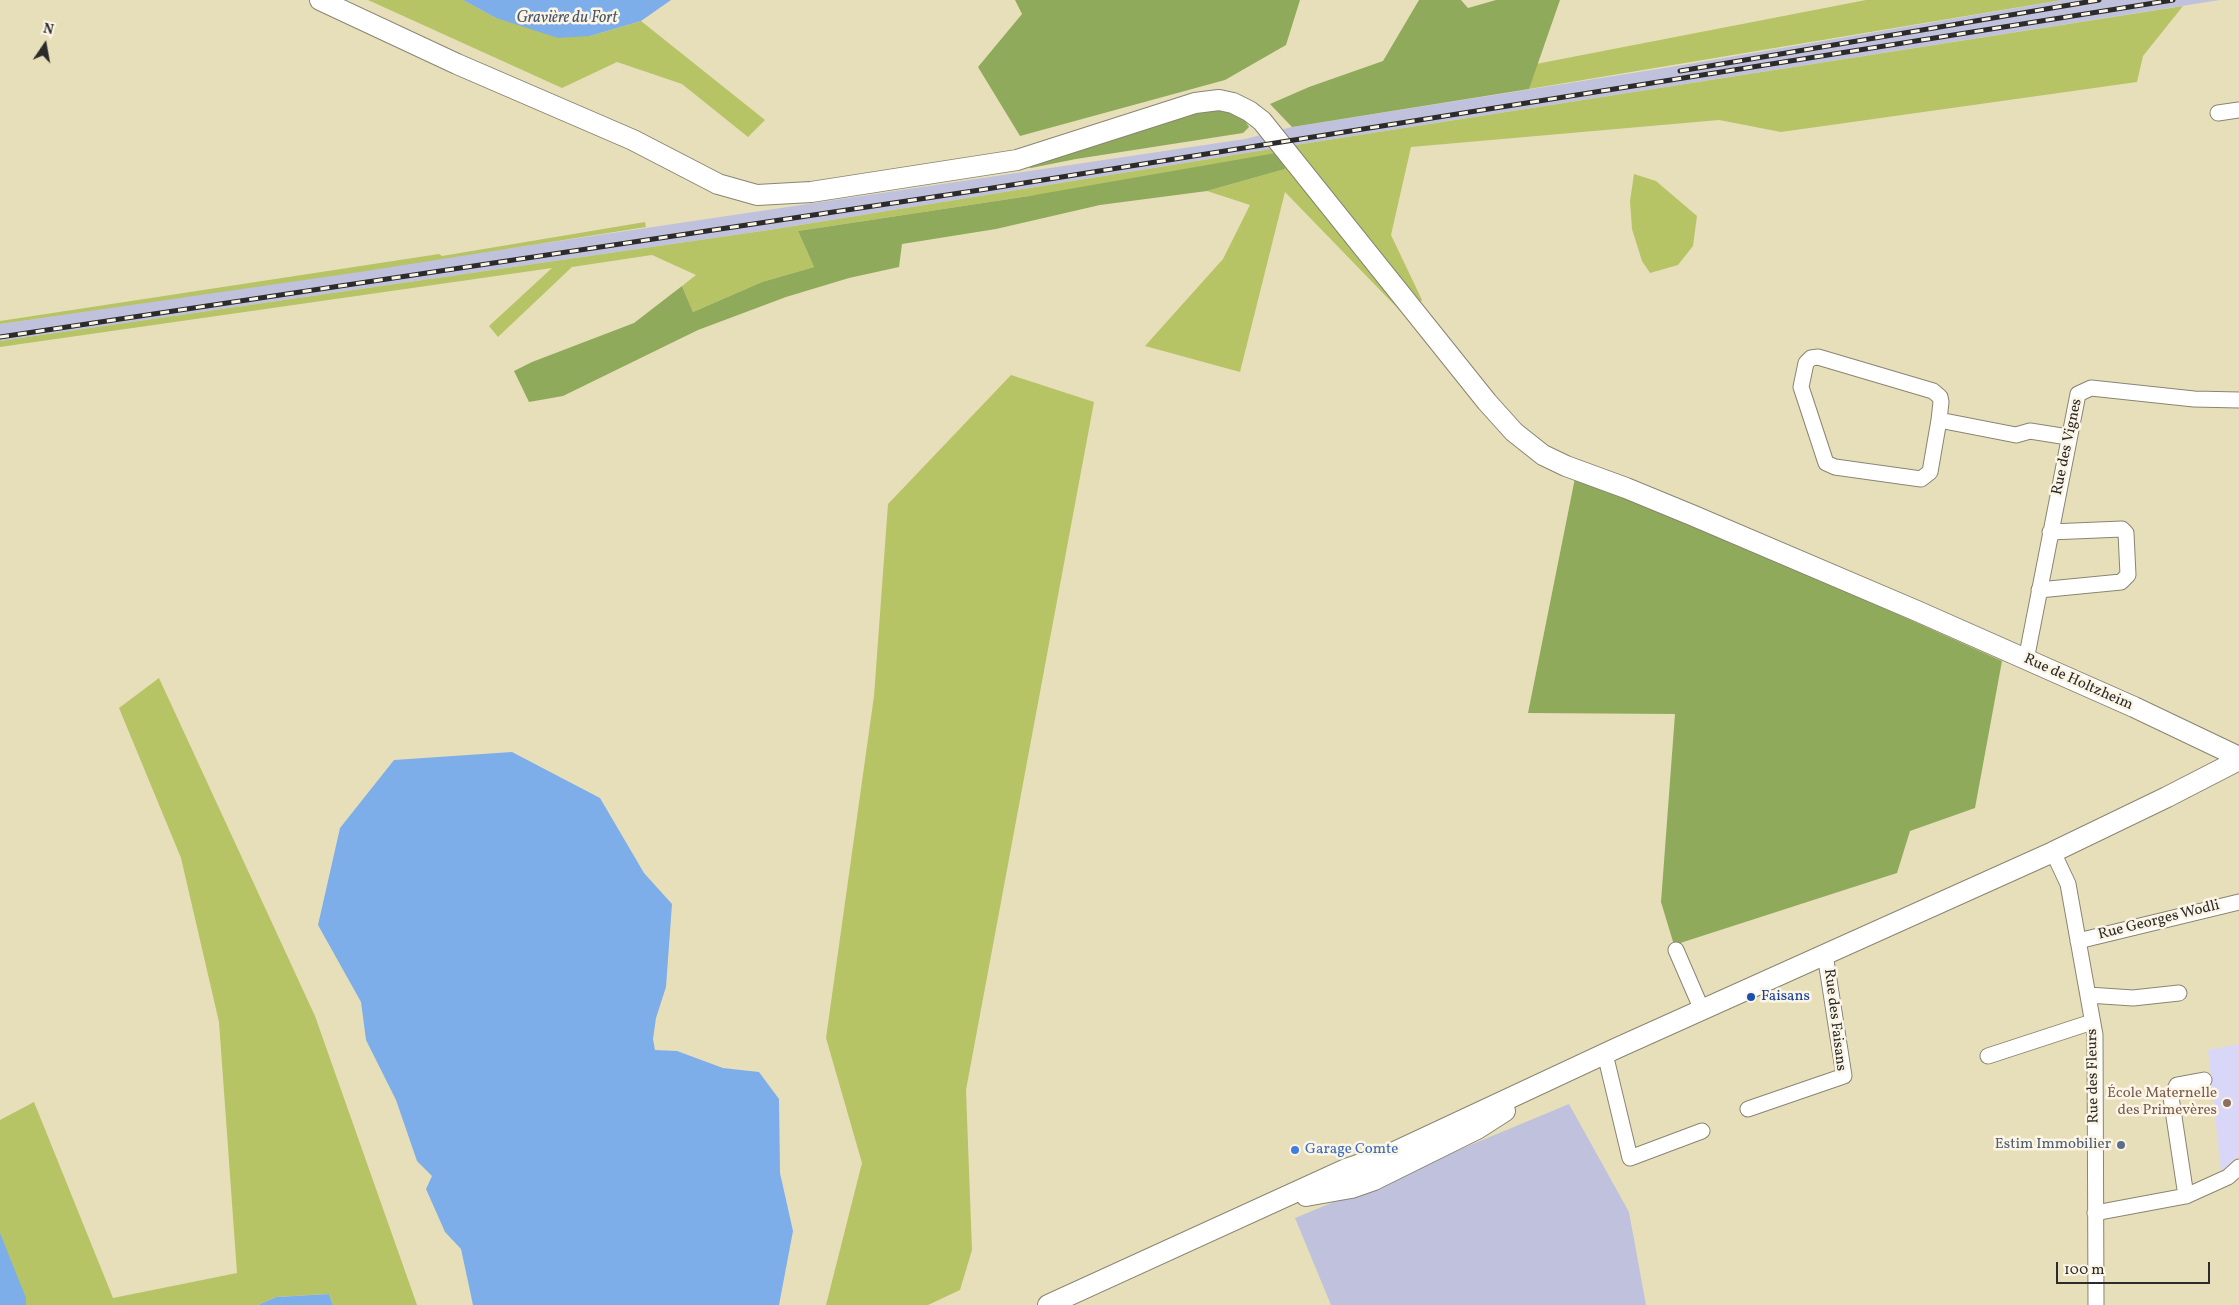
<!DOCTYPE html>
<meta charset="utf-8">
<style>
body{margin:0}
#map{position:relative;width:2239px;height:1305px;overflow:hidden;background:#e7dfba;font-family:Vollkorn,serif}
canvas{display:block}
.north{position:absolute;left:20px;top:20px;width:50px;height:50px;-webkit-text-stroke:4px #fcf5e5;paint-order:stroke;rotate:12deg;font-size:14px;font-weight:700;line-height:20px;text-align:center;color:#2b2b2b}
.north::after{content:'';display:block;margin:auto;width:18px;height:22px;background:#2b2b2b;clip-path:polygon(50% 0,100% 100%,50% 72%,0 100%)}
.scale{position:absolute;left:2056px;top:1262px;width:154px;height:22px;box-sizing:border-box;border:2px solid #2b2b2b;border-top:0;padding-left:6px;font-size:15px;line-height:18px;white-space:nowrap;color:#2b2b2b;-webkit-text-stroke:4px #fcf5e5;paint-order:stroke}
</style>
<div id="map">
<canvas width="2239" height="1305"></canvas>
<div class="north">N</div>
<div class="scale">100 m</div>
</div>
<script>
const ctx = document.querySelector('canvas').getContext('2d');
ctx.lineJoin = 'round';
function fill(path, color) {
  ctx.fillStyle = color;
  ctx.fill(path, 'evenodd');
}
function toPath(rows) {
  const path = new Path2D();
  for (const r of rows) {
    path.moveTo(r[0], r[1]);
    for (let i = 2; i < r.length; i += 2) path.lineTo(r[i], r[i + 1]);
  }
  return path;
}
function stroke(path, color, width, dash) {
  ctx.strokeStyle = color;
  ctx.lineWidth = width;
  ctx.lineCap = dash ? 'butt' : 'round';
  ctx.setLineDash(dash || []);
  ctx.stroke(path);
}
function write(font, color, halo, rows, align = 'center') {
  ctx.font = font + ' Vollkorn,serif';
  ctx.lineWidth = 5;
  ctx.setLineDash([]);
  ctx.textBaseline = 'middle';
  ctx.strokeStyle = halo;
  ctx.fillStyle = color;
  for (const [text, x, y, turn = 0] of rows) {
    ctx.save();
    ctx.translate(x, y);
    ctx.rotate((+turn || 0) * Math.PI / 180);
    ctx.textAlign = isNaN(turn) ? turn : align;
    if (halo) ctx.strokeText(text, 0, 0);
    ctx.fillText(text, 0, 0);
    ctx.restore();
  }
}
const built = toPath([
 [2239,1044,2239,1156,2221,1171,2208,1050]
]);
const industrial = toPath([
 [2062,0,2220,0,1302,144,769,230,0,341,0,324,1245,139,1292,127,1683,65],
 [1569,1104,1629,1212,1646,1305,1331,1305,1295,1218]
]);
const green = toPath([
 [368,0,463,0,496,18,590,36,641,21,765,120,748,137,682,84,617,62,562,88],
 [1866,0,2062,0,1529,89,1536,64],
 [2183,6,2143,56,2137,82,1781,132,1719,120,1411,147,1391,235,1422,300,1408,319,1285,192,1240,372,1145,346,1223,259,1250,205,1207,191,1285,169,1029,196,798,231,814,267,762,282,693,312,682,286,696,275,652,255,572,267,498,337,489,326,552,268,0,347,0,341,769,230,1302,144],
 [1634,174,1656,181,1697,216,1693,246,1678,265,1650,273,1642,261,1632,229,1630,201],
 [645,222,646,227,360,272,0,324,0,321,439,254,442,256],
 [1011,375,1094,402,966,1090,972,1250,960,1290,928,1305,826,1305,862,1163,826,1038,874,696,888,504],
 [159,678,315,1016,417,1305,333,1305,329,1294,276,1297,258,1305,0,1305,0,1120,34,1102,113,1298,237,1273,219,1022,181,858,119,708]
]);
const forest = toPath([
 [1015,0,1300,0,1286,45,1225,80,1020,136,978,67,1022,14],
 [1419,0,1461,0,1468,8,1496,0,1560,0,1529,89,1292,127,1270,104,1309,87,1383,61],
 [1208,110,1229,111,1243,118,1249,127,1243,133,1076,159,1031,168,1025,165,1165,120],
 [1276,153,1284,161,1285,169,1207,191,1100,205,996,229,902,244,899,267,849,278,786,297,698,330,563,396,529,402,514,371,532,362,634,323,682,286,693,312,762,282,814,267,798,231,1029,196],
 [1575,478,1687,520,2002,661,1975,808,1910,831,1897,873,1674,945,1661,902,1675,714,1528,713]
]);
const water = toPath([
 [463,0,671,0,641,21,590,36,558,38,496,18],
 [512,752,600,798,644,873,672,904,666,987,656,1018,653,1039,655,1050,677,1051,723,1068,759,1072,779,1099,780,1173,793,1231,779,1305,473,1305,461,1249,445,1232,426,1189,432,1176,417,1161,396,1100,366,1040,361,1002,318,925,340,828,394,760],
 [0,1233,26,1298,26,1305,0,1305],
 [329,1294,333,1305,258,1305,276,1297]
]);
const minor = toPath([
 [2218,113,2239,110],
 [1939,420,1930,472,1921,479,1835,467,1826,463,1801,387,1806,363,1811,358,1818,357,1933,391,1940,397,1941,402,1939,420,2016,435,2030,431,2068,437],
 [2039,590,2121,582,2128,575,2126,533,2122,529,2050,532],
 [2026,660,2078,394,2091,388,2194,399,2239,400],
 [2053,852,2068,884,2095,1035,2096,1305],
 [2078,941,2239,902],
 [1676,950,1702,1010],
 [2088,995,2133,998,2179,993],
 [1603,1054,1606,1058,1630,1158,1702,1131],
 [1988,1056,2092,1022],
 [1748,1109,1844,1076,1825,954],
 [2186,1196,2171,1097,2177,1085,2204,1080],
 [2095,1213,2186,1196,2228,1177,2239,1167]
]);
const major = toPath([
 [320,0,457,64,633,140,718,184,757,195,811,192,1017,160,1195,103,1219,100,1233,103,1249,111,1262,121,1487,402,1514,432,1543,455,1566,466,1626,488,1694,516,1917,611,2134,707,2239,757],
 [1306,1196,1351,1188,1374,1180,1477,1129,1505,1111],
 [1048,1305,1346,1169,1388,1155,1617,1048,2053,852,2167,797,2239,760]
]);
const rail = toPath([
 [1680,71,2099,0],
 [0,337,980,190,2173,0]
]);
const markers = [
 [1751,997,5,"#1a4fb4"],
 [2227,1103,5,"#8d6e63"],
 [2121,1145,5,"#5c6f8a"],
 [1295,1150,5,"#3f7fe0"]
];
const streetNames = [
 ["Rue des Vignes",2068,447,-78],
 ["Rue de Holtzheim",2078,683,24],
 ["Rue Georges Wodli",2159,921,-14],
 ["Rue des Faisans",1834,1020,83],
 ["Rue des Fleurs",2094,1076,-91]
];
const transitNames = [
 ["Faisans",1761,997]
];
const educationNames = [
 ["École Maternelle",2217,1094],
 ["des Primevères",2217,1111]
];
const serviceNames = [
 ["Estim Immobilier",2111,1145]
];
const shopNames = [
 ["Garage Comte",1305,1150]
];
const waterNames = [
 ["Gravière du Fort",567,19]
];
fill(built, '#d9d7f8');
fill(industrial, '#c0c2dd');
fill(green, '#b6c466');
fill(forest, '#90aa5b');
fill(water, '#7eaee9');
stroke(minor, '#898572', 17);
stroke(major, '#898572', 22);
stroke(minor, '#fff', 15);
stroke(major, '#fff', 20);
stroke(rail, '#2b2b2b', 5);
stroke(rail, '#fcf5e5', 3, [9]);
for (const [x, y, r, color] of markers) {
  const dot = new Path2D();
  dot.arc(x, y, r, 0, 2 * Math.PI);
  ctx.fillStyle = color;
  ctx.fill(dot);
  stroke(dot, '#fcf5e5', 2);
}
write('15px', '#2b2b2b', '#fcf5e5', streetNames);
write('15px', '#164399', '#fcf5e5', transitNames, 'left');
write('15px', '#785e54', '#fcf5e5', educationNames, 'right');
write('15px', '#4e5e75', '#fcf5e5', serviceNames, 'right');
write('15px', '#366cbe', '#fcf5e5', shopNames, 'left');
write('italic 16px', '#48596e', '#fcf5e5', waterNames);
</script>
